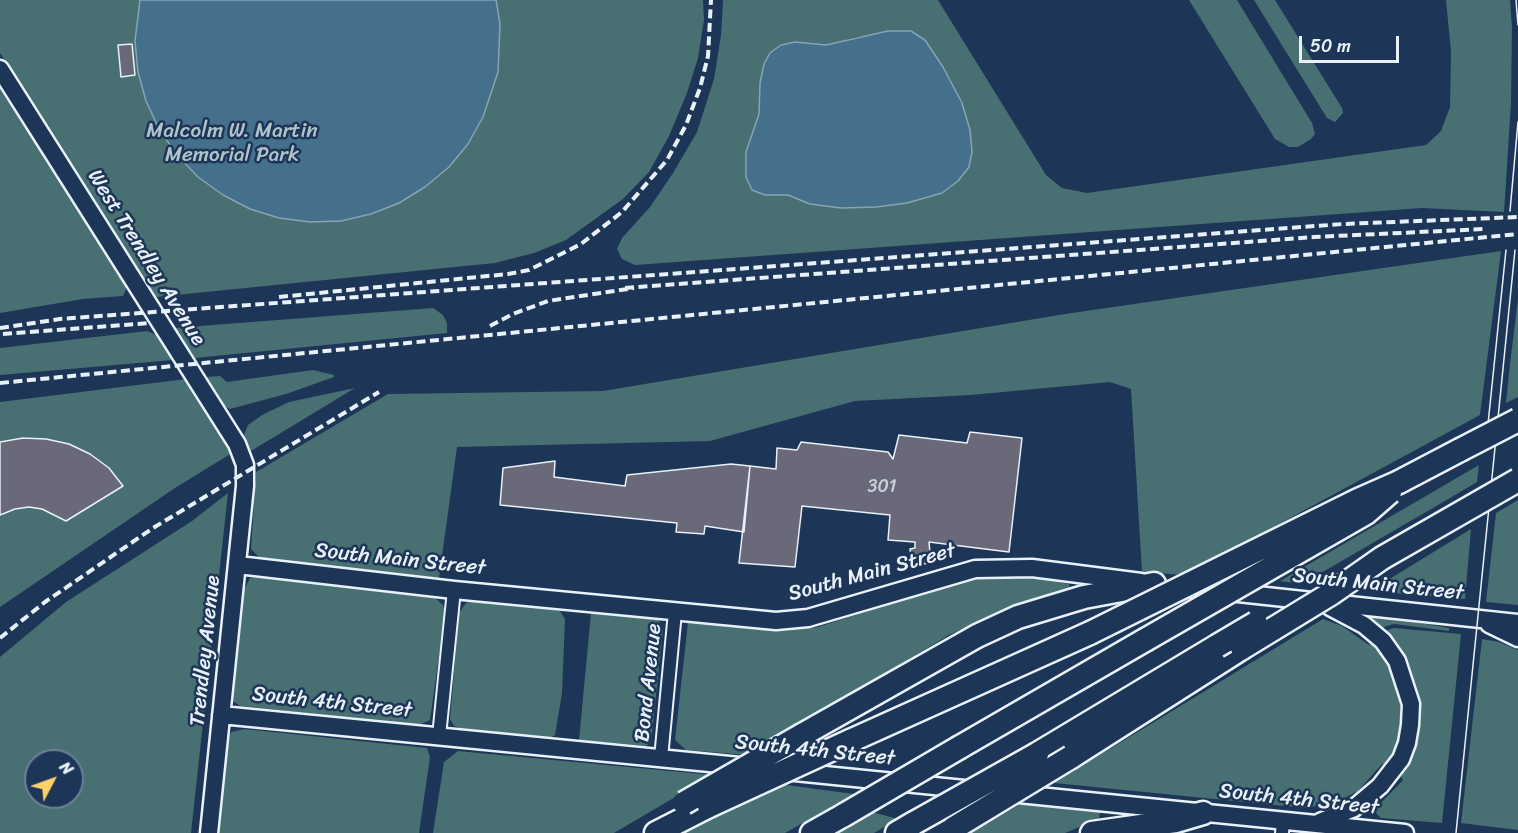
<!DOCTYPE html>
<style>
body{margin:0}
#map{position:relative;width:1518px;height:833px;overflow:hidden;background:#1d3557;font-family:Sriracha,sans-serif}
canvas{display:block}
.north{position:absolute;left:24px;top:749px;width:60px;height:60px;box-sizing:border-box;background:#1d3557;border:2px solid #6e8097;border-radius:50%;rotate:49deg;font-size:16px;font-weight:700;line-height:24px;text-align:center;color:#e8f1f8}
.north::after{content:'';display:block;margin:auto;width:21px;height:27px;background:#ffd166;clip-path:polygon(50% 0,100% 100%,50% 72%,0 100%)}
.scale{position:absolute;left:1299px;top:36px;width:100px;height:27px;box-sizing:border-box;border:3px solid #e8f1f8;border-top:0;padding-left:8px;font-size:18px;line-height:21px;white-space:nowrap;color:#e8f1f8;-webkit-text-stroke:4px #1d3557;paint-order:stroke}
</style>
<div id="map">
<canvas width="1518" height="833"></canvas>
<div class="north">N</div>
<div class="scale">50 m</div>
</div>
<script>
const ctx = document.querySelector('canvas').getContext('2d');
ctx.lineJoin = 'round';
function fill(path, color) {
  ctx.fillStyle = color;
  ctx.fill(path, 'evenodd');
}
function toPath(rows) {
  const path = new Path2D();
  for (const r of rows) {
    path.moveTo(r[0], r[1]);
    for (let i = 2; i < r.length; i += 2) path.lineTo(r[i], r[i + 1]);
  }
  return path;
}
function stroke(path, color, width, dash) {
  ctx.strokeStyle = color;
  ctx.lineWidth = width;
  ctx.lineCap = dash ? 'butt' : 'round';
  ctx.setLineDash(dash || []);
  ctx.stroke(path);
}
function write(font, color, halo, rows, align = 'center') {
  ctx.font = font + ' Sriracha,sans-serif';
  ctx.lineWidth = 5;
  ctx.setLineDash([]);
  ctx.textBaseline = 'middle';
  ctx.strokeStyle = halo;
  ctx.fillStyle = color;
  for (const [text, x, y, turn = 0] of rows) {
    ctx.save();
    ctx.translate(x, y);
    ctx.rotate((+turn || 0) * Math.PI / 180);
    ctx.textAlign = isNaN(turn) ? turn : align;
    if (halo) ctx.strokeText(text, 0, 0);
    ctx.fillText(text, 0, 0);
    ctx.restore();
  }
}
const green = toPath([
 [0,0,703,0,704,20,698,58,687,93,669,136,649,172,623,199,566,240,534,253,495,263,156,297,0,53],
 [723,0,938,0,1046,175,1062,188,1087,193,1426,145,1441,131,1450,107,1451,52,1446,0,1510,0,1512,27,1511,104,1504,212,1422,208,635,265,622,259,617,249,622,238,650,207,673,173,697,132,714,79,721,35],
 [861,36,942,193,907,203,876,207,841,208,810,204,788,195,746,152,759,114,764,64,781,45,795,42,826,45],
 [1189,0,1237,0,1312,123,1315,134,1311,139,1298,147,1289,147,1275,139],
 [1254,0,1275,0,1342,108,1343,113,1335,122,1327,118],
 [0,89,127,287,123,296,83,299,0,313],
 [1501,251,1480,415,1185,575,1142,572,1131,389,1110,382,971,395,855,401,710,441,457,447,439,578,262,560,251,549,256,472,388,394,603,391,1065,314],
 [1518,298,1518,397,1506,403,1510,364],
 [433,308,443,315,447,323,447,333,195,358,174,328],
 [147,331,157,335,173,360,0,375,0,348],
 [313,370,334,375,334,377,286,394,230,409,225,407,206,377,220,376,227,382],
 [186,379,232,453,175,488,0,607,0,402],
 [355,388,251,451,244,435,248,425,262,415,289,402],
 [1479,465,1477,482,1433,508,1302,584,1280,581],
 [228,493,191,833,0,833,0,657,66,602,192,521],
 [36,761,72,761,72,797,36,797],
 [1518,500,1518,605,1486,602,1496,513],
 [1471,529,1465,599,1370,591],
 [1004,576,1040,578,1069,584,1070,591,993,614,949,635,748,755,686,750,675,740,688,622,783,631,818,627,973,578],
 [257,577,435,598,443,605,445,614,430,720,419,725,240,706,233,701,244,590,250,578],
 [479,599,560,611,565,619,562,693,555,735,550,738,464,730,454,726,450,719,459,613,466,603],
 [591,613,658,619,663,629,651,742,646,746,579,740],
 [1364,613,1449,628,1449,631,1394,624,1380,628,1361,615],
 [1323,619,1342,626,1369,645,1371,641,1394,671,1400,694,1403,721,1399,742,1387,766,1382,764,1358,791,1337,802,1305,808,1054,783],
 [1394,628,1461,634,1442,823,1381,818,1376,813,1378,806,1403,780,1400,775,1411,755,1418,705,1415,684,1407,664,1383,631],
 [1482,639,1499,642,1518,650,1518,830,1461,823],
 [244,729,427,748,430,757,419,833,218,833,228,740,231,732],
 [458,751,713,775,614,833,433,833,444,762],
 [779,784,854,794,785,833,682,833],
 [1022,803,1100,812,1099,819,1065,833,971,833],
 [872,812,898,819,874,833,839,833]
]);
const water = toPath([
 [140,0,496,0,500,24,498,72,483,117,468,144,449,167,425,187,399,203,371,214,341,221,310,222,279,218,250,209,223,195,198,177,177,155,159,129,146,101,138,72,135,41,140,0],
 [888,31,911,31,925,40,943,67,962,103,970,130,972,152,969,167,958,181,942,193,907,203,876,207,841,208,810,204,788,195,765,195,752,190,746,177,746,152,759,114,760,83,764,64,770,53,781,45,795,42,826,45,888,31]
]);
const building = toPath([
 [132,44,135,75,121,77,118,45,132,44],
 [970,432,1022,438,1009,552,929,542,931,563,913,565,910,549,915,548,915,542,888,540,890,515,802,506,795,567,739,563,750,466,776,469,777,448,797,450,801,442,888,452,893,459,899,435,967,443,970,432],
 [23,438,46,439,69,444,90,454,109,468,123,486,66,521,42,509,29,507,15,509,0,515,0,442,23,438],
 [555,461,554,477,625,486,627,475,731,464,750,466,744,532,705,526,704,534,676,532,677,523,500,505,503,468,555,461]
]);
const street = toPath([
 [439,736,454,590],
 [661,758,675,612],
 [1282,833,1283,820]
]);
const secondary = toPath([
 [0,69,237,444,245,465,245,486,209,833],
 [238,565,454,590,776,621,808,618,975,569,1032,568,1141,582],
 [1182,587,1518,623],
 [1489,624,1518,638],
 [221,715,750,767],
 [785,771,974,790],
 [1009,793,1405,833],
 [1320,822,1354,808,1380,786,1401,759,1407,743,1410,725,1411,704,1397,661,1383,641,1364,625,1330,607]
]);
const highway = toPath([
 [1399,482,1460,450],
 [802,735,977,636,1018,617,1084,597,1154,584],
 [850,741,1090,633],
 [960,747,1145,640],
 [1037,754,1217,646],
 [1071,757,1242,648],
 [656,833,709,806],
 [812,833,844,815],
 [897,833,914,823],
 [1092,833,1176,821,1203,813]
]);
const tram = toPath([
 [1516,0,1518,25],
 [1510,211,1518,122],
 [1488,424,1506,250],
 [1456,833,1515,250]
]);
const rail = toPath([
 [625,288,1314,237,1484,229],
 [279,297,508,274,529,270,581,244,622,212,667,160,686,125,700,88,708,56,711,0],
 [490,326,513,314,548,301,634,288],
 [0,328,60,319,1343,224,1518,217],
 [3,334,150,323],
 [0,383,1518,234],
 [0,638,45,602,153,528,379,392]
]);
const highwayBridge = toPath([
 [1460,450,1518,420],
 [1090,633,1358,500,1399,482],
 [1145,640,1366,513,1390,492],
 [1217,646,1256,623],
 [1242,648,1332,593,1382,558,1518,480],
 [684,803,802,735],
 [709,806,850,741],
 [844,815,960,747],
 [914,823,1037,754],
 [954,828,1071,757]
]);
const numberNames = [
 ["301",882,487]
];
const parkNames = [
 ["Malcolm W. Martin",232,132],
 ["Memorial Park",232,156]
];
const streetNames = [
 ["West Trendley Avenue",146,258,58],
 ["South Main Street",400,560,6],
 ["South Main Street",872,573,-15],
 ["South Main Street",1378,585,6],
 ["Trendley Avenue",206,651,-84],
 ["Bond Avenue",649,683,-84],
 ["South 4th Street",332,703,6],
 ["South 4th Street",815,751,6],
 ["South 4th Street",1299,800,6]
];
fill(green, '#486f72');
fill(water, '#45708b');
stroke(water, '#86a4b7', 1.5);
fill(building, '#6a697a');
stroke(building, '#e8f1f8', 1.5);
stroke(street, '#e8f1f8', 16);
stroke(secondary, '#e8f1f8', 21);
stroke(highway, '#e8f1f8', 27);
stroke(street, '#1d3557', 12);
stroke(secondary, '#1d3557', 16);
stroke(highway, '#1d3557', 22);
stroke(tram, '#e8f1f8', 1.5);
stroke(rail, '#e8f1f8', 4, [9, 4.5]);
stroke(highwayBridge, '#e8f1f8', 27, []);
stroke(highwayBridge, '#1d3557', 22);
write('18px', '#c8cfd8', null, numberNames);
write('21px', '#b0c4c9', '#1d3557', parkNames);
write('21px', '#e8f1f8', '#1d3557', streetNames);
</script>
